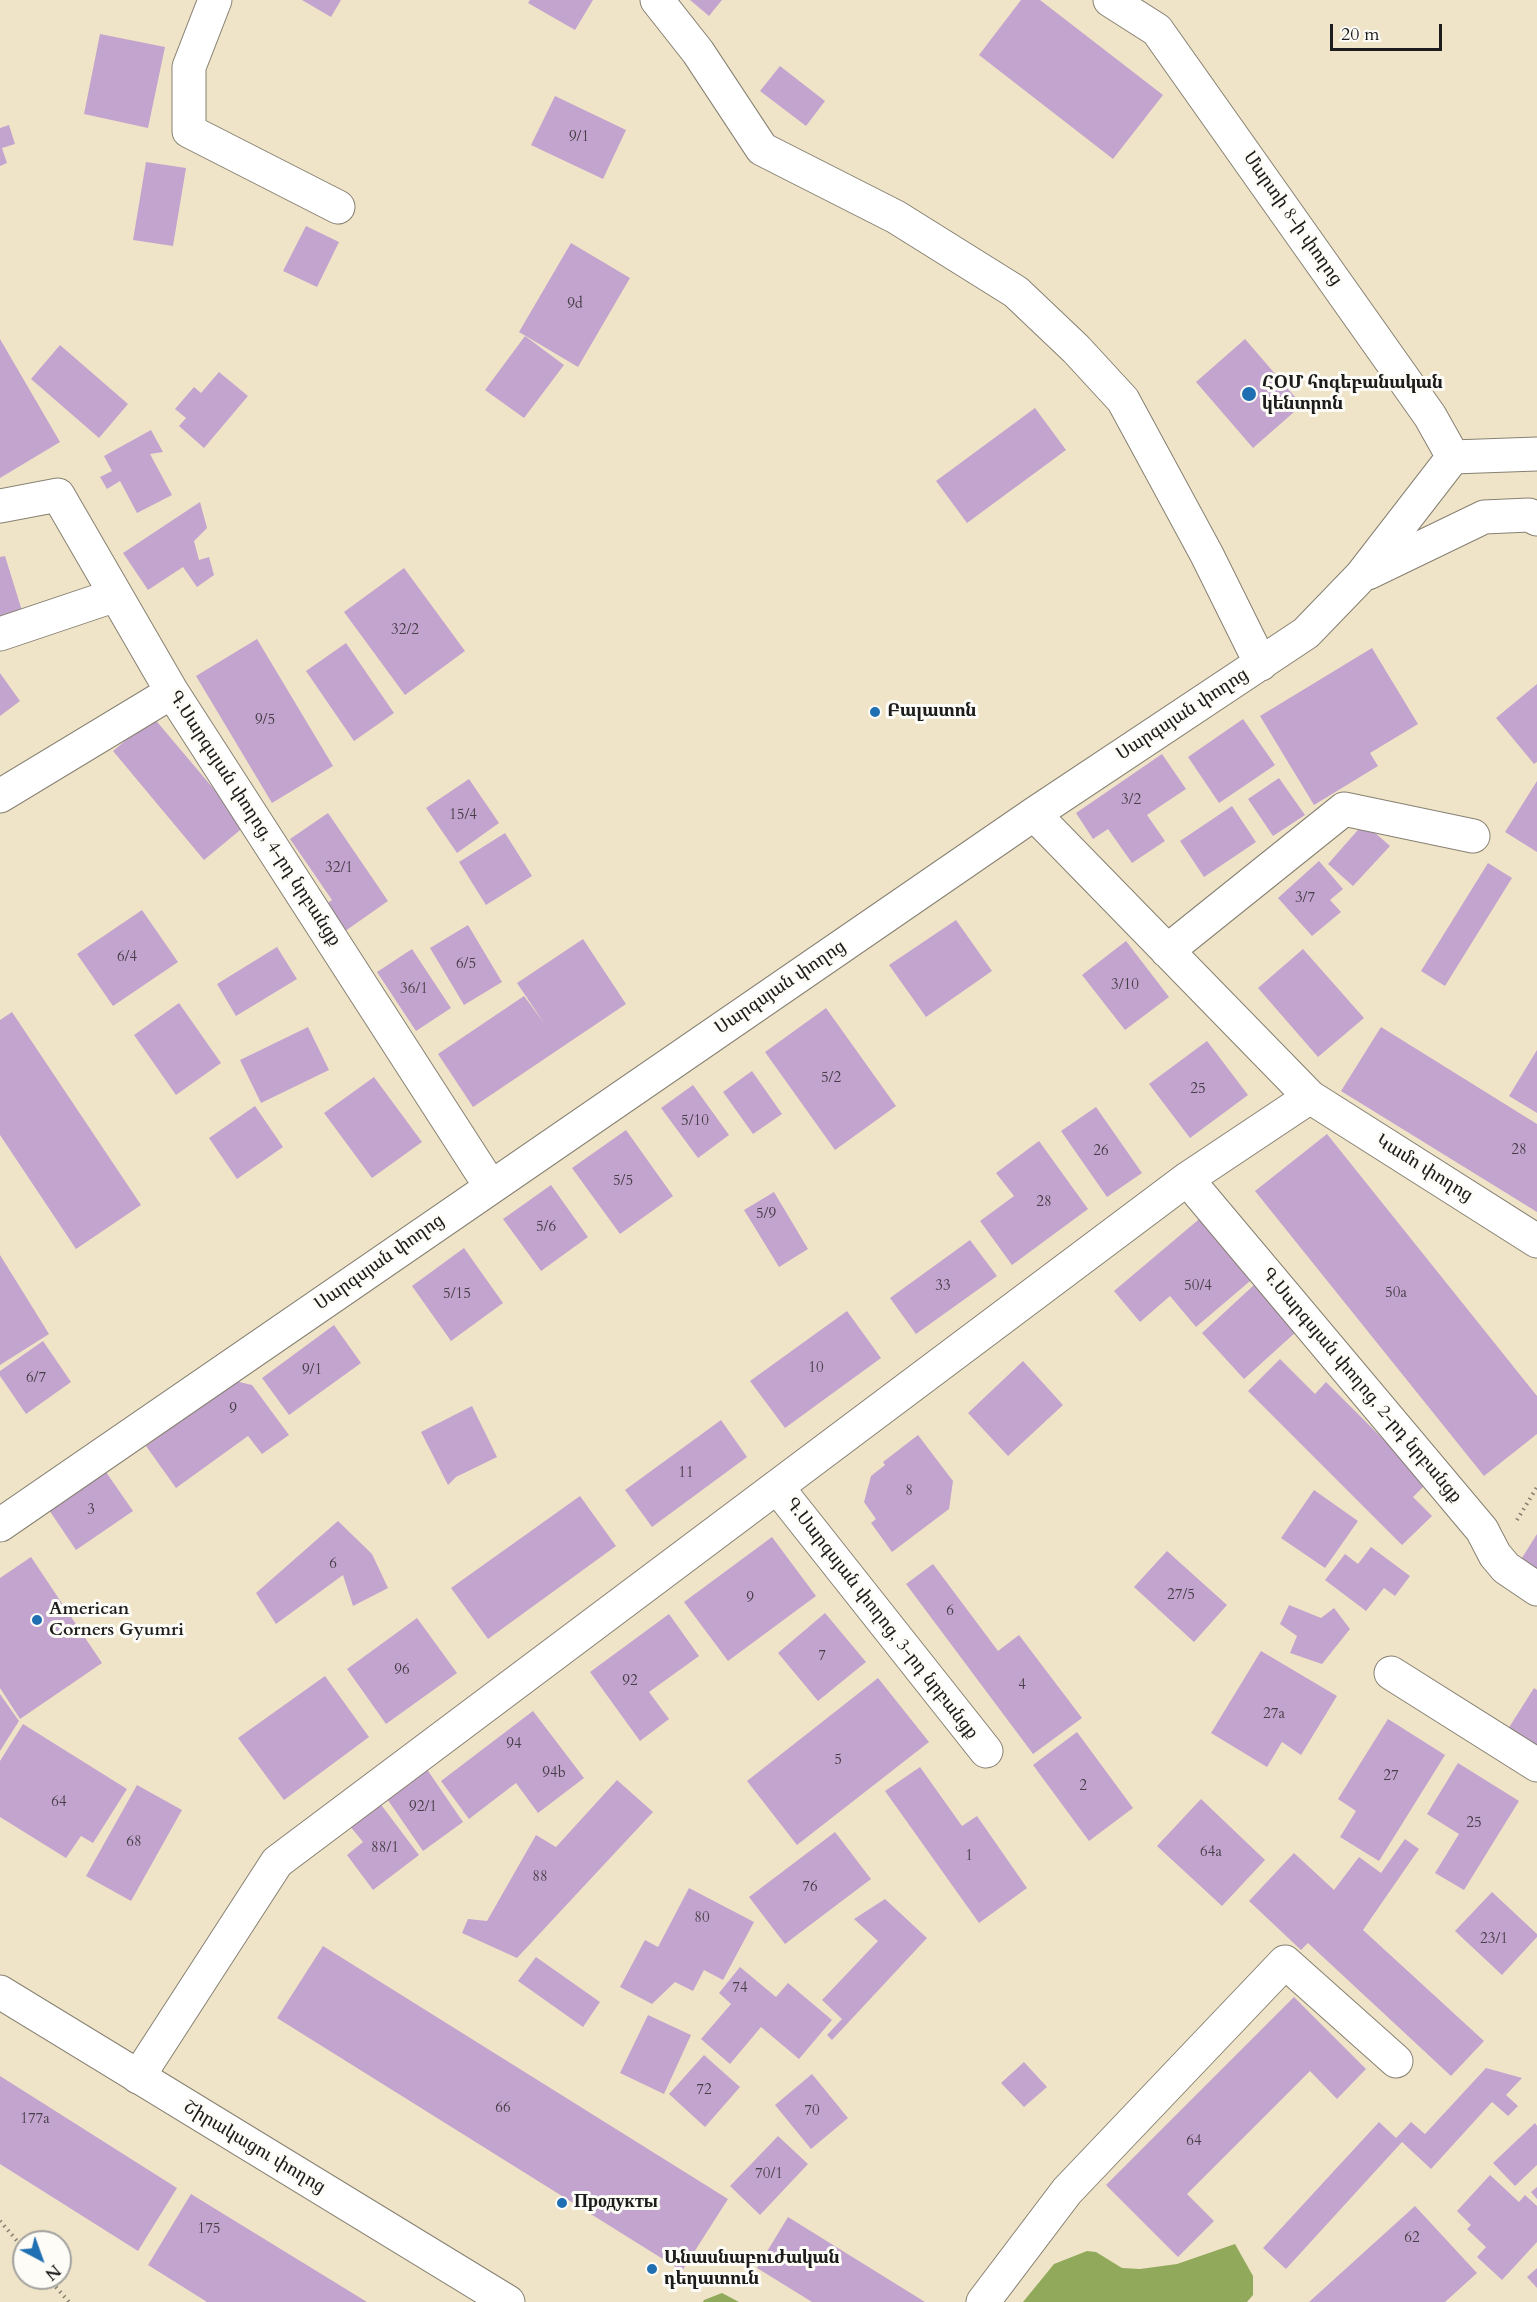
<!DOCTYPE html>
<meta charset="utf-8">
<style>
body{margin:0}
#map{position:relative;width:1537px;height:2302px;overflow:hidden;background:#f0e4c8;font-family:Cardo,serif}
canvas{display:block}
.north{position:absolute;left:12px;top:2230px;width:60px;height:60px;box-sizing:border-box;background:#fdfcf7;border:2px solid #a3a29f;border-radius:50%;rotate:139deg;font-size:16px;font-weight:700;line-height:24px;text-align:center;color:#1c1c1c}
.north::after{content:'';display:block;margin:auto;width:21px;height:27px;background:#1f6fb2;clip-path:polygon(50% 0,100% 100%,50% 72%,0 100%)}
.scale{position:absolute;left:1330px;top:24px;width:112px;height:27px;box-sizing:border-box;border:3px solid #1c1c1c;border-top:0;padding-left:8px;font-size:18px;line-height:21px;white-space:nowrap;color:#1c1c1c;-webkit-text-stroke:4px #fdfcf7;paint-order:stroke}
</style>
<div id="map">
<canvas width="1537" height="2302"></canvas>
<div class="north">N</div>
<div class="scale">20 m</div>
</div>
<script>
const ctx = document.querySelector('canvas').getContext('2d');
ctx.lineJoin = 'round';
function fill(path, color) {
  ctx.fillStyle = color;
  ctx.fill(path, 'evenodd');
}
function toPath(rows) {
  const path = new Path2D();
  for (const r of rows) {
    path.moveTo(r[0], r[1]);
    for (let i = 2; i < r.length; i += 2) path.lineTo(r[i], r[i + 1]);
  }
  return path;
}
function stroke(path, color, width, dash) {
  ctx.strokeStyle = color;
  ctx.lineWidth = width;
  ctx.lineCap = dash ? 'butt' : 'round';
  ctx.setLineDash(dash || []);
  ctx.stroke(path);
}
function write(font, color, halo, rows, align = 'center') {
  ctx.font = font + ' Cardo,"Noto Serif Armenian",serif';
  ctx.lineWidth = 6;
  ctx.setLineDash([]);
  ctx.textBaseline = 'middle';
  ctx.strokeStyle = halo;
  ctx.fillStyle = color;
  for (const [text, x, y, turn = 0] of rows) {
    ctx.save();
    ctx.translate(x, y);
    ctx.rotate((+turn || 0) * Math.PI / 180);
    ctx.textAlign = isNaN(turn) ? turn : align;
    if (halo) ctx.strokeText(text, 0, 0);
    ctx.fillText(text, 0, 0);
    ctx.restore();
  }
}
const forest = toPath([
 [1235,2244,1253,2276,1253,2295,1247,2302,1023,2302,1054,2264,1087,2251,1096,2252,1122,2268,1140,2269,1177,2264],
 [722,2293,739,2302,703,2302,704,2300]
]);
const building = toPath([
 [302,0,341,0,331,17],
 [530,0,593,0,575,30,528,3],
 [690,0,722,0,709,16],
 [1021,0,1040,0,1163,95,1113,159,979,55],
 [100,34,165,47,148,128,84,114],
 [780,66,825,101,806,126,760,91],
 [555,96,626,130,603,179,531,145],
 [9,125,15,144,2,148,7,163,0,166,0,128],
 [146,162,186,168,173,246,133,240],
 [306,226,339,242,317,287,283,271],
 [571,243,630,278,578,367,519,332],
 [525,336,564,365,524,418,485,390],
 [0,339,60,442,0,478],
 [1245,339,1302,405,1253,448,1196,382],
 [60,345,128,404,99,438,31,379],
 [219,372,248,396,204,448,179,426,186,418,175,409,194,387,201,393],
 [1035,408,1066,450,967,523,936,481],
 [151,430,163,452,150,454,172,495,137,513,120,481,107,489,100,477,112,471,104,456],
 [200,502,207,528,194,541,199,560,209,557,214,575,197,587,183,567,148,590,123,553],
 [5,556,23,614,0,620,0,557],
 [404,568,465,651,405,695,344,612],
 [257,639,333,766,272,803,196,676],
 [346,643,394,713,354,741,306,671],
 [1372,648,1418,724,1370,753,1378,766,1314,805,1260,716],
 [0,673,20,701,0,716],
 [1537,684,1537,762,1534,764,1496,718],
 [153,717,245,826,204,860,113,751],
 [1243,719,1275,765,1219,803,1188,757],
 [1162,754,1186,789,1147,815,1165,841,1132,863,1108,829,1093,839,1076,813],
 [1279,778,1305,815,1273,836,1248,799],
 [469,779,499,823,457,853,426,808],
 [1537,781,1537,852,1505,832],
 [1232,806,1256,842,1204,877,1180,841],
 [328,813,388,901,341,934,322,907,332,900,290,839],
 [1364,823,1390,846,1353,886,1328,864],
 [505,833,532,876,486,905,459,862],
 [1319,861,1343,889,1330,900,1341,912,1312,936,1278,898],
 [1488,863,1512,878,1445,986,1421,971],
 [142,910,178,962,113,1006,77,954],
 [956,920,992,971,926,1017,889,965],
 [468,925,502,982,464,1005,430,948],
 [583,939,626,1004,473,1107,438,1054,524,996,544,1023,517,983],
 [1126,941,1169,997,1125,1030,1082,975],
 [277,947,297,979,236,1016,217,984],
 [412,949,451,1008,416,1031,377,972],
 [1303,949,1364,1018,1318,1057,1258,988],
 [179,1003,221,1063,176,1095,134,1035],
 [826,1008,896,1106,835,1150,765,1052],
 [12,1012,141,1205,76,1249,0,1135,0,1020],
 [308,1027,329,1070,261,1103,240,1060],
 [1381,1027,1537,1124,1537,1212,1341,1091],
 [1207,1041,1248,1095,1190,1138,1149,1084],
 [1537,1050,1537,1113,1509,1096],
 [752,1071,782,1114,753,1134,723,1092],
 [374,1077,422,1142,372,1178,324,1113],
 [693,1085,729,1135,698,1158,661,1108],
 [255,1106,283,1147,237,1179,209,1138],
 [1096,1107,1142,1173,1107,1197,1061,1131],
 [626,1130,673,1196,620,1234,572,1168],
 [1327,1134,1537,1396,1537,1434,1484,1476,1255,1191],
 [1039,1141,1088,1209,1012,1265,980,1221,1014,1196,996,1173],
 [551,1185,588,1237,541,1271,503,1219],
 [774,1192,808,1249,779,1267,744,1210],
 [1204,1215,1256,1276,1196,1327,1170,1296,1140,1322,1114,1291],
 [970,1240,997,1276,916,1334,890,1298],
 [464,1248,503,1303,451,1341,412,1286],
 [0,1255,49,1334,0,1365],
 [1254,1285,1297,1331,1244,1379,1202,1333],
 [847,1311,881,1358,785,1428,750,1381],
 [334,1325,361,1363,289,1415,262,1378],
 [43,1341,71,1382,26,1414,0,1376,0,1371],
 [1280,1359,1315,1394,1326,1382,1427,1483,1413,1497,1432,1516,1402,1545,1248,1391],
 [1023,1361,1063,1405,1008,1456,968,1413],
 [235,1381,252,1385,289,1435,262,1454,248,1436,176,1488,146,1446],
 [472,1406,497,1457,456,1477,448,1485,421,1432],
 [721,1420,747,1457,652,1527,625,1490],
 [918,1435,953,1481,949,1509,892,1552,871,1523,876,1519,864,1502,871,1476,885,1465,883,1462],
 [106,1472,133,1511,76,1550,49,1510],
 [1314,1490,1358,1521,1325,1568,1281,1538],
 [580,1496,616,1546,488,1639,451,1588],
 [338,1521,372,1554,388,1588,353,1606,343,1575,276,1624,256,1593],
 [1537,1534,1537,1571,1520,1561],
 [772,1537,816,1596,728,1661,684,1602],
 [1371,1547,1410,1576,1395,1596,1384,1588,1366,1611,1325,1580,1345,1554,1358,1564],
 [1167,1551,1227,1605,1194,1642,1134,1587],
 [31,1557,102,1663,20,1719,0,1688,0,1578],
 [933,1564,998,1651,1019,1635,1082,1718,1033,1754,906,1584],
 [1289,1605,1321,1618,1334,1608,1350,1629,1322,1664,1290,1653,1297,1636,1280,1624],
 [825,1613,866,1662,818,1701,778,1653],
 [669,1614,699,1656,649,1692,669,1719,640,1741,590,1672],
 [417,1618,457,1673,386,1724,347,1669],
 [1261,1651,1337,1696,1301,1755,1282,1742,1267,1767,1211,1733],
 [325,1676,369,1737,284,1800,238,1738],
 [878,1678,929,1742,797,1845,747,1781],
 [1534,1688,1537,1690,1537,1747,1508,1729],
 [0,1694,19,1721,0,1751],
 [533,1711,584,1778,538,1813,516,1783,469,1819,441,1781],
 [1388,1719,1445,1755,1379,1861,1340,1837,1356,1811,1338,1799],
 [23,1724,127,1789,93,1843,81,1836,66,1858,0,1817,0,1761],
 [1077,1732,1133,1808,1089,1841,1033,1765],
 [1458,1763,1519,1801,1464,1890,1435,1873,1459,1834,1427,1814],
 [424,1765,463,1822,423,1851,383,1793],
 [920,1767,962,1826,977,1816,1027,1888,979,1923,885,1791],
 [617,1780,653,1812,517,1958,462,1933,468,1919,487,1921,536,1835,556,1847],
 [137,1785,182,1810,131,1901,86,1876],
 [1201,1799,1265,1860,1222,1906,1157,1846],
 [379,1802,419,1855,373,1890,347,1855,363,1842,349,1825],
 [835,1832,871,1879,785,1944,749,1897],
 [1405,1839,1419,1849,1363,1930,1484,2041,1451,2076,1308,1943,1301,1950,1249,1901,1294,1853,1334,1890,1359,1857,1381,1873],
 [689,1888,754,1922,723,1980,704,1970,693,1991,675,1982,652,2004,620,1987,645,1940,658,1947],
 [1492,1892,1537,1934,1537,1937,1502,1975,1455,1931],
 [885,1899,927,1938,832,2040,827,2035,842,2019,822,2000,878,1941,854,1919],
 [323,1946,728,2199,682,2271,277,2018],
 [536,1957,600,2002,583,2027,518,1981],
 [740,1967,776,1997,788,1983,832,2020,799,2059,761,2027,730,2064,701,2039,731,2004,719,1993],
 [1294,1997,1366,2069,1337,2099,1310,2071,1187,2194,1214,2221,1178,2257,1106,2185],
 [648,2015,691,2035,664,2094,620,2073],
 [704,2055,740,2087,705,2127,669,2094],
 [1024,2062,1047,2087,1024,2107,1001,2083],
 [1486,2068,1522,2078,1506,2095,1518,2106,1508,2116,1492,2102,1431,2169,1402,2142,1286,2269,1263,2248,1379,2122,1396,2138,1411,2122,1425,2134],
 [812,2074,848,2118,811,2149,775,2105],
 [0,2076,177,2188,138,2251,0,2164],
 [1535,2123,1537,2126,1537,2165,1515,2186,1493,2163],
 [778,2136,808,2164,760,2215,730,2186],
 [1490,2175,1519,2202,1525,2195,1537,2206,1537,2242,1502,2280,1477,2257,1486,2247,1467,2229,1471,2225,1457,2211],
 [1537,2187,1537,2199,1531,2192],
 [191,2194,367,2302,207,2302,148,2265],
 [1415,2206,1477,2273,1445,2302,1309,2302],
 [788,2217,925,2302,812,2302,757,2268],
 [1537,2268,1537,2288,1527,2277]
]);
const path = toPath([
 [1517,1520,1537,1487],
 [0,2221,24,2249],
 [48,2278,69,2302]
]);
const minor = toPath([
 [215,0,189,67,189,131,338,207],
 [657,0,698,52,762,149,896,217,1016,292,1076,349,1123,400,1207,555,1261,664],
 [1110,0,1157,30,1430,416,1453,457],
 [0,506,58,495,172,692,491,1187],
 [1368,573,1484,517,1529,515,1537,519],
 [0,634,116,595],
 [0,796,172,692],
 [1034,814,1310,1097,1537,1241],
 [1167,951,1344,809,1473,836],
 [1187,1179,1482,1530,1495,1555,1506,1568,1537,1589],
 [777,1487,986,1751],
 [0,1525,1034,814,1306,633,1361,576,1453,457,1537,454],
 [1391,1673,1537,1765],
 [138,2077,277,1862,1187,1179,1310,1097],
 [983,2302,1067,2191,1285,1962,1396,2061]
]);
const major = toPath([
 [0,1992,508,2302]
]);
const markers = [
 [1249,394,8,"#1f6fb2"],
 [875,712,6,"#1f6fb2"],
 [37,1620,6,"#1f6fb2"],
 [562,2203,6,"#1f6fb2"],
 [652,2269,6,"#1f6fb2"]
];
const numberNames = [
 ["9/1",579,138],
 ["9d",575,305],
 ["32/2",405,631],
 ["9/5",265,721],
 ["3/2",1131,801],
 ["15/4",463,816],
 ["32/1",339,869],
 ["3/7",1305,899],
 ["6/4",127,958],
 ["6/5",466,965],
 ["3/10",1125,986],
 ["36/1",414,990],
 ["5/2",831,1079],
 ["25",1198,1090],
 ["5/10",695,1122],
 ["28",1519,1151],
 ["26",1101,1152],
 ["5/5",623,1182],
 ["28",1044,1203],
 ["5/9",766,1215],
 ["5/6",546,1228],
 ["33",943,1287],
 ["50/4",1198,1287],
 ["50a",1396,1294],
 ["5/15",457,1295],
 ["10",816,1369],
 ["9/1",312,1371],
 ["6/7",36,1379],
 ["9",233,1410],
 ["11",686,1474],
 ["8",909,1492],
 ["3",91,1511],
 ["6",333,1565],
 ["27/5",1181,1596],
 ["9",750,1599],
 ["6",950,1612],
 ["7",822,1657],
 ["96",402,1671],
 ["92",630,1682],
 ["4",1022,1686],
 ["27a",1274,1715],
 ["94",514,1745],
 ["5",838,1761],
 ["94b",554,1774],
 ["27",1391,1777],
 ["2",1083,1787],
 ["64",59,1803],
 ["92/1",423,1808],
 ["25",1474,1824],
 ["68",134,1843],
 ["88/1",385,1849],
 ["64a",1211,1853],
 ["1",969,1857],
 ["88",540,1878],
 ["76",810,1888],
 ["80",702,1919],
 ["23/1",1494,1940],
 ["74",740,1989],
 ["72",704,2091],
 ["66",503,2109],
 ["70",812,2112],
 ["177a",35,2120],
 ["64",1194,2142],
 ["70/1",769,2175],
 ["175",209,2230],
 ["62",1412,2239]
];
const streetNames = [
 ["Մարտի 8-ի փողոց",1292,219,55],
 ["Սարգսյան փողոց",1183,715,-33],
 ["Գ.Սարգսյան փողոց, 4-րդ նրբանցք",254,819,57],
 ["Սարգսյան փողոց",781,988,-34],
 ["Կամո փողոց",1424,1169,32],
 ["Սարգսյան փողոց",380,1263,-35],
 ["Գ.Սարգսյան փողոց, 2-րդ նրբանցք",1361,1386,50],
 ["Գ.Սարգսյան փողոց, 3-րդ նրբանցք",881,1619,52],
 ["Շիրակացու փողոց",254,2148,31]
];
const poiNames = [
 ["ՀՕՄ հոգեբանական",1262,384],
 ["կենտրոն",1262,405],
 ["Բալատոն",887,712],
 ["American",49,1610],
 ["Corners Gyumri",49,1631],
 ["Продукты",574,2203],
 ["Անասնաբուժական",664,2259],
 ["դեղատուն",664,2280]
];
fill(forest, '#91a95a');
fill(building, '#c3a4ce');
stroke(minor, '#868072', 35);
stroke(major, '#868072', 35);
stroke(path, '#868072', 4, [1.5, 4.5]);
stroke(minor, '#fff', 33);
stroke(major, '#fff', 33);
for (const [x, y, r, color] of markers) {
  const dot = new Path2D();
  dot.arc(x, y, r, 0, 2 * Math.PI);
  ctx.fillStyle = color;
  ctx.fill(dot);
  stroke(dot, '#fdfcf7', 2);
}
write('15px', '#463e48', null, numberNames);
write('18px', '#1c1c1c', '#fdfcf7', streetNames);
write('bold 18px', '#1c1c1c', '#fdfcf7', poiNames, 'left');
</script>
